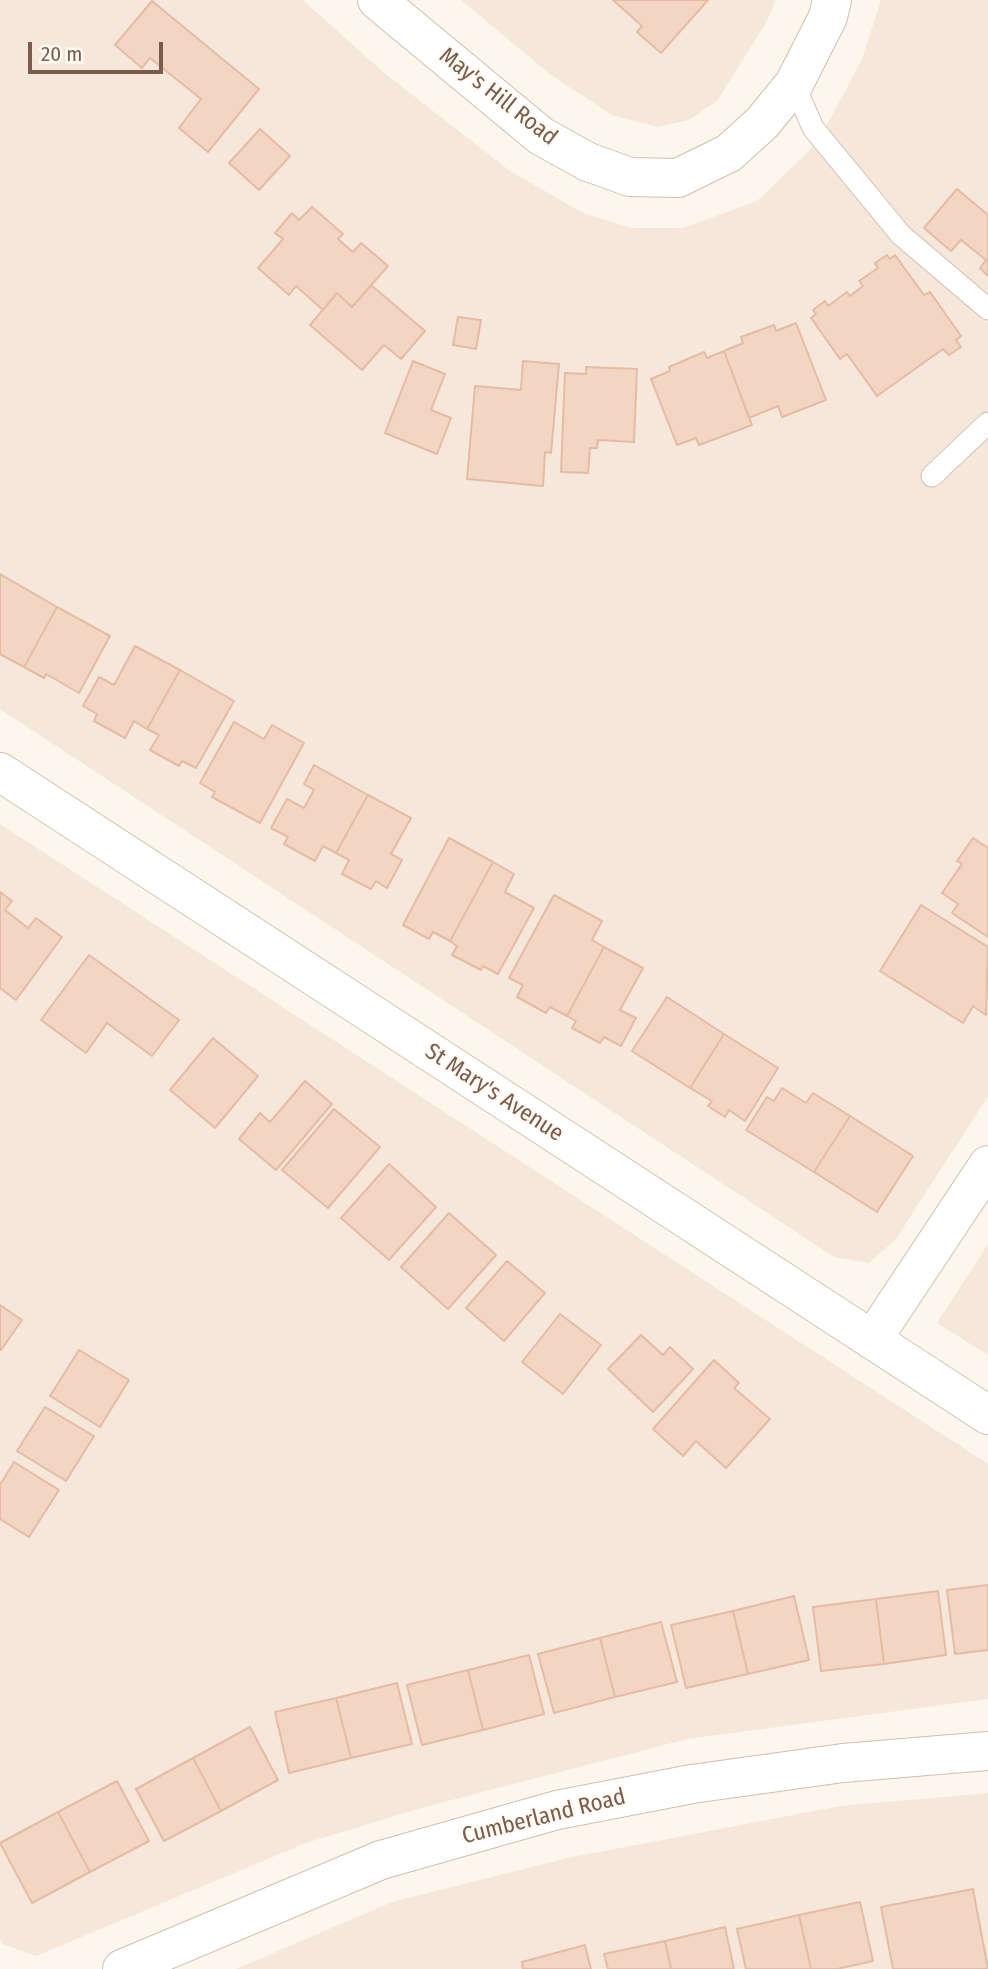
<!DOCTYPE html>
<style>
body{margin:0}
#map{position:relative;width:988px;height:1969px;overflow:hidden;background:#fdf6ec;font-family:"Fira Sans Condensed",sans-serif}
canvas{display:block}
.scale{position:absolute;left:28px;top:42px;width:135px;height:32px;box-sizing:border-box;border:4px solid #7a5c4d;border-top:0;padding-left:9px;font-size:21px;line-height:24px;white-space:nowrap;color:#7a5c4d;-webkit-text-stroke:5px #fffaf3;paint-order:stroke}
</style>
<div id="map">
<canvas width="988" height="1969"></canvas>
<div class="scale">20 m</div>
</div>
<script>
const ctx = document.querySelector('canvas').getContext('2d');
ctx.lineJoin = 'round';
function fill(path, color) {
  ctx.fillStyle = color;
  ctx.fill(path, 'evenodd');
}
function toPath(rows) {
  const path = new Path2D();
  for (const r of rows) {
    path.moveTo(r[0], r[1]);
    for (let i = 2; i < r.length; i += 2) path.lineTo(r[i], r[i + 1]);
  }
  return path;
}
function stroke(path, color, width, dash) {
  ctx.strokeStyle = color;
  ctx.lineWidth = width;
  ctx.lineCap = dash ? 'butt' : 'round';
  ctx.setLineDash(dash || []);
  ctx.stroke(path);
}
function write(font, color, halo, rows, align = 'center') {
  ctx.font = font + ' "Fira Sans Condensed",sans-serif';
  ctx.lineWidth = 5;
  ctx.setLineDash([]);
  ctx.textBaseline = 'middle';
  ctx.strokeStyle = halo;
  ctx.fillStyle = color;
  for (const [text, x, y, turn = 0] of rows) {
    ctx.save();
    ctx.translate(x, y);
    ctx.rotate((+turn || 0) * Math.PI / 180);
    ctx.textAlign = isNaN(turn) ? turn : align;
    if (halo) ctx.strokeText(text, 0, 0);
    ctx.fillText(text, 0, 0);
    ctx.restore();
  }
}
const residential = toPath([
 [0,0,303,0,383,72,510,171,583,213,632,228,683,228,757,201,809,151,831,118,862,59,881,0,988,0,988,1096,896,1239,869,1263,834,1257,0,709],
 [461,0,776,0,767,21,717,101,689,120,657,127,612,115,551,75],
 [0,824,988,1464,988,1699,687,1739,421,1808,306,1843,36,1956,3,1944,0,1939],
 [988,1244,988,1355,937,1323],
 [988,1793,988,1969,236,1969,392,1902,568,1858,840,1806]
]);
const building = toPath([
 [613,0,708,0,661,53,637,32,642,26,613,0],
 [152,1,259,89,208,152,179,128,201,99,150,58,142,68,115,45,152,1],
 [260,129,290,156,259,190,229,163,260,129],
 [957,189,988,215,988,276,980,268,986,260,961,240,951,251,924,228,957,189],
 [312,207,343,234,338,239,353,252,361,243,388,266,352,307,337,293,323,310,296,286,289,295,258,268,283,239,275,233,292,213,299,220,312,207],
 [887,255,890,259,895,255,924,295,930,292,961,336,956,340,961,347,949,355,943,349,877,396,847,354,840,359,811,318,816,314,813,310,825,301,828,306,847,292,850,296,863,286,859,281,878,268,875,263,887,255],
 [371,285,425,331,401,359,384,345,362,370,310,325,337,293,352,307,371,285],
 [458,317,481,320,476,349,453,345,458,317],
 [796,323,826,400,782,417,778,406,749,418,724,351,743,343,741,337,774,325,776,331,796,323],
 [724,351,752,425,699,445,696,438,677,445,651,379,670,371,669,367,704,352,707,358,724,351],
 [413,361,445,374,431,410,451,418,437,454,385,433,413,361],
 [523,361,559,364,551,453,545,452,543,486,467,479,475,386,521,390,523,361],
 [586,367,637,369,634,442,598,440,597,448,590,448,588,473,561,472,565,373,586,374,586,367],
 [0,574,57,607,24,667,0,654,0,574],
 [57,607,110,636,79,693,46,674,44,678,24,667,57,607],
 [135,646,180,670,147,729,134,721,125,738,94,721,97,714,83,706,99,677,114,685,135,646],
 [180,670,234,701,196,768,182,761,179,766,150,750,159,735,147,729,180,670],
 [234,722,264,739,272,725,304,743,260,823,212,797,215,792,200,783,234,722],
 [314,765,368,795,336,853,323,846,315,861,284,844,288,837,271,828,287,799,304,808,314,790,304,784,314,765],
 [368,795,411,818,391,854,402,860,387,888,376,881,371,889,342,874,349,860,336,853,368,795],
 [449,838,493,862,450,941,433,932,429,939,403,925,449,838],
 [973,838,988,848,988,937,952,913,958,904,942,893,962,864,957,861,973,838],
 [493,862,514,874,505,892,534,908,498,974,483,966,481,970,452,955,457,946,450,941,493,862],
 [0,892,12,901,5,910,28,928,36,918,62,937,16,1000,0,988,0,892],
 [554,895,602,921,592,940,604,947,567,1016,550,1007,546,1013,517,997,523,985,509,978,554,895],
 [921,905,988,947,986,1015,973,1006,963,1023,880,971,921,905],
 [604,947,643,968,620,1010,636,1018,621,1046,604,1037,600,1043,572,1028,576,1021,567,1016,604,947],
 [89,955,179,1020,152,1056,107,1023,86,1053,41,1020,89,955],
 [667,997,724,1034,690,1088,632,1051,667,997],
 [724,1034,778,1068,745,1121,729,1110,725,1117,708,1106,712,1101,690,1088,724,1034],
 [213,1038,258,1076,215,1128,170,1090,213,1038],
 [305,1081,332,1104,276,1170,239,1139,260,1113,270,1122,305,1081],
 [782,1088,806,1103,813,1093,850,1116,814,1172,746,1130,767,1097,774,1101,782,1088],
 [334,1109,380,1147,328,1208,282,1170,334,1109],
 [850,1116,913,1156,877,1212,814,1172,850,1116],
 [389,1164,436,1207,389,1260,341,1218,389,1164],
 [449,1213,496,1255,448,1309,401,1267,449,1213],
 [507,1261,545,1293,504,1341,466,1308,507,1261],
 [0,1305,22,1320,1,1350,0,1350,0,1305],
 [560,1314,601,1345,563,1394,522,1362,560,1314],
 [641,1335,663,1355,670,1347,693,1369,653,1412,608,1369,641,1335],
 [79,1350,129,1380,100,1427,50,1396,79,1350],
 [714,1360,739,1383,734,1388,770,1419,726,1468,696,1441,683,1456,653,1429,714,1360],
 [45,1407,94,1436,66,1481,17,1451,45,1407],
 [14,1462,59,1490,29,1537,0,1519,0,1485,14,1462],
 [988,1585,988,1650,955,1654,947,1590,988,1585],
 [938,1591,946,1655,884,1664,876,1599,938,1591],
 [794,1596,809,1660,748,1674,733,1611,794,1596],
 [876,1599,884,1664,821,1671,813,1607,876,1599],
 [733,1611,748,1674,686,1688,671,1625,733,1611],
 [661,1622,677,1682,615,1697,600,1638,661,1622],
 [600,1638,615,1697,554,1713,538,1654,600,1638],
 [529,1655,544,1714,483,1730,468,1670,529,1655],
 [468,1670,483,1730,422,1745,407,1685,468,1670],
 [397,1683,412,1744,351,1758,336,1698,397,1683],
 [336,1698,351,1758,289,1773,275,1712,336,1698],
 [250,1727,278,1780,221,1811,193,1758,250,1727],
 [193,1758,221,1811,164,1841,136,1789,193,1758],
 [117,1781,149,1841,90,1872,58,1812,117,1781],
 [58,1812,90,1872,32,1903,0,1843,58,1812],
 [973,1889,988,1969,893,1969,881,1907,973,1889],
 [860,1902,873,1961,837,1969,811,1969,799,1915,860,1902],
 [799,1915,811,1969,746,1969,737,1929,799,1915],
 [725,1927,734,1969,671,1969,665,1941,725,1927],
 [665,1941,671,1969,608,1969,604,1954,665,1941],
 [585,1945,591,1969,523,1969,522,1962,585,1945]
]);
const lane = toPath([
 [794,84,813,128,901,235,988,309],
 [932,476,988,423]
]);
const street = toPath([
 [377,0,541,136,588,162,630,177,678,178,729,153,762,123,794,84,828,17,832,0],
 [0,772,988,1415],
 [872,1340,988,1165],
 [122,1969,381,1860,557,1810,692,1784,843,1763,988,1751]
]);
const streetNames = [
 ["May's Hill Road",498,97,38],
 ["St Mary's Avenue",494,1093,33],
 ["Cumberland Road",544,1817,-14]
];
fill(residential, '#f5e8da');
fill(building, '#f3d5c3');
stroke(building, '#e6bba3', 2);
stroke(lane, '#d1beb0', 23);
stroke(street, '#d1beb0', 40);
stroke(lane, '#fff', 21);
stroke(street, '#fff', 38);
write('23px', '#7a5c4d', '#fffaf3', streetNames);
</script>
